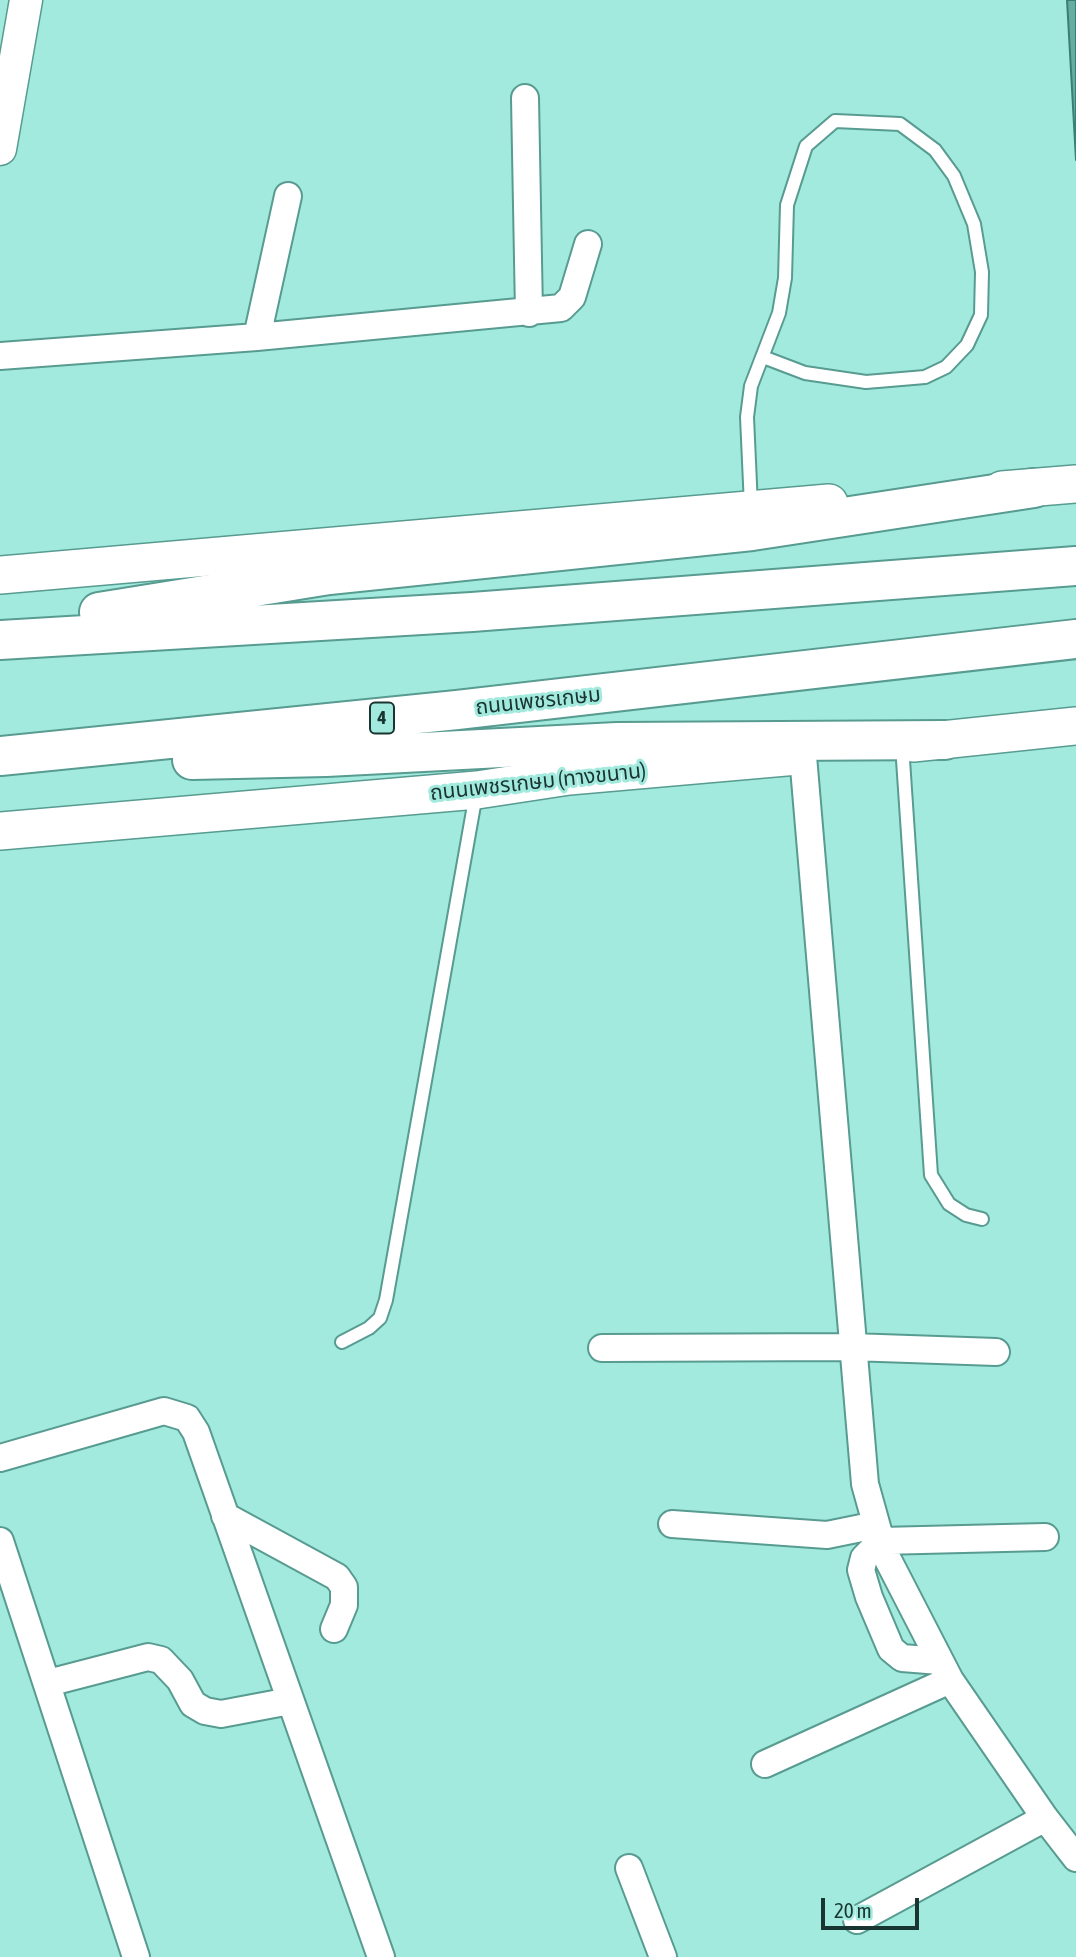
<!DOCTYPE html>
<meta charset="utf-8">
<style>
body{margin:0}
#map{position:relative;width:1076px;height:1957px;overflow:hidden;background:#a3eade;font-family:"Asap Condensed",sans-serif}
canvas{display:block}
.scale{position:absolute;left:821px;top:1898px;width:98px;height:32px;box-sizing:border-box;border:4px solid #183531;border-top:0;padding-left:9px;font-size:21px;line-height:24px;white-space:nowrap;color:#183531;-webkit-text-stroke:5px #a3eade;paint-order:stroke}
</style>
<div id="map">
<canvas width="1076" height="1957"></canvas>
<div class="scale">20 m</div>
</div>
<script>
const ctx = document.querySelector('canvas').getContext('2d');
ctx.lineJoin = 'round';
function fill(path, color) {
  ctx.fillStyle = color;
  ctx.fill(path, 'evenodd');
}
function toPath(rows) {
  const path = new Path2D();
  for (const r of rows) {
    path.moveTo(r[0], r[1]);
    for (let i = 2; i < r.length; i += 2) path.lineTo(r[i], r[i + 1]);
  }
  return path;
}
function stroke(path, color, width, dash) {
  ctx.strokeStyle = color;
  ctx.lineWidth = width;
  ctx.lineCap = dash ? 'butt' : 'round';
  ctx.setLineDash(dash || []);
  ctx.stroke(path);
}
function write(font, color, halo, rows, align = 'center') {
  ctx.font = font + ' "Asap Condensed","Noto Sans Thai",sans-serif';
  ctx.lineWidth = 6;
  ctx.setLineDash([]);
  ctx.textBaseline = 'middle';
  ctx.strokeStyle = halo;
  ctx.fillStyle = color;
  for (const [text, x, y, turn = 0] of rows) {
    ctx.save();
    ctx.translate(x, y);
    ctx.rotate((+turn || 0) * Math.PI / 180);
    ctx.textAlign = isNaN(turn) ? turn : align;
    if (halo) ctx.strokeText(text, 0, 0);
    ctx.fillText(text, 0, 0);
    ctx.restore();
  }
}
const building = toPath([
 [1067,0,1076,0,1076,160,1067,0]
]);
const service = toPath([
 [751,506,747,417,751,386,779,313,785,278,787,205,806,146,835,121,900,124,935,150,954,176,974,224,982,272,981,315,967,345,946,367,925,377,866,382,805,373,763,357],
 [902,745,931,1175,949,1204,966,1215,982,1219],
 [342,1342,369,1328,380,1318,386,1300,476,794]
]);
const minor = toPath([
 [525,98,529,313],
 [257,337,288,196],
 [0,356,257,337,561,308,572,297,588,244],
 [803,756,865,1484,884,1552,950,1680,1045,1818,1076,1858],
 [602,1348,851,1347,996,1352],
 [0,1458,164,1411,187,1418,196,1432,381,1957],
 [225,1516,337,1577,344,1587,344,1605,334,1629],
 [672,1524,827,1535,876,1525],
 [0,1541,136,1957],
 [940,1661,902,1658,891,1649,869,1597,861,1570,864,1558,881,1541,1045,1537],
 [48,1683,148,1657,161,1660,180,1680,193,1704,205,1711,221,1714,290,1701],
 [765,1764,950,1680],
 [629,1868,663,1957],
 [857,1920,1045,1818]
]);
const tertiary = toPath([
 [0,149,26,0]
]);
const secondary = toPath([
 [1002,490,1076,484],
 [0,575,829,503],
 [913,743,1076,726],
 [0,831,477,790,569,776,797,756]
]);
const trunk = toPath([
 [99,612,329,575,752,531,1034,488],
 [0,640,472,612,1076,566],
 [0,756,457,710,1076,639],
 [192,760,326,757,617,742,945,740]
]);
const shields = [
 [382,718,24]
];
const shieldNames = [
 ["4",382,718]
];
const streetNames = [
 ["ถนนเพชรเกษม",538,701,-6],
 ["ถนนเพชรเกษม (ทางขนาน)",538,782,-6]
];
fill(building, '#67aca1');
stroke(building, '#397f75', 2);
stroke(service, '#579b91', 16);
stroke(minor, '#579b91', 30);
stroke(tertiary, '#579b91', 35);
stroke(secondary, '#579b91', 40);
stroke(trunk, '#579b91', 42);
stroke(service, '#fff', 12);
stroke(minor, '#fff', 26);
stroke(tertiary, '#fff', 32);
stroke(secondary, '#fff', 37);
stroke(trunk, '#fff', 38);
for (const [x, y, w] of shields) {
  const box = new Path2D();
  box.roundRect(x - w / 2, y - 15.5, w, 31, 5);
  ctx.fillStyle = '#a3eade';
  ctx.fill(box);
  stroke(box, '#183531', 2);
}
write('bold 19px', '#183531', null, shieldNames);
write('21px', '#183531', '#a3eade', streetNames);
</script>
